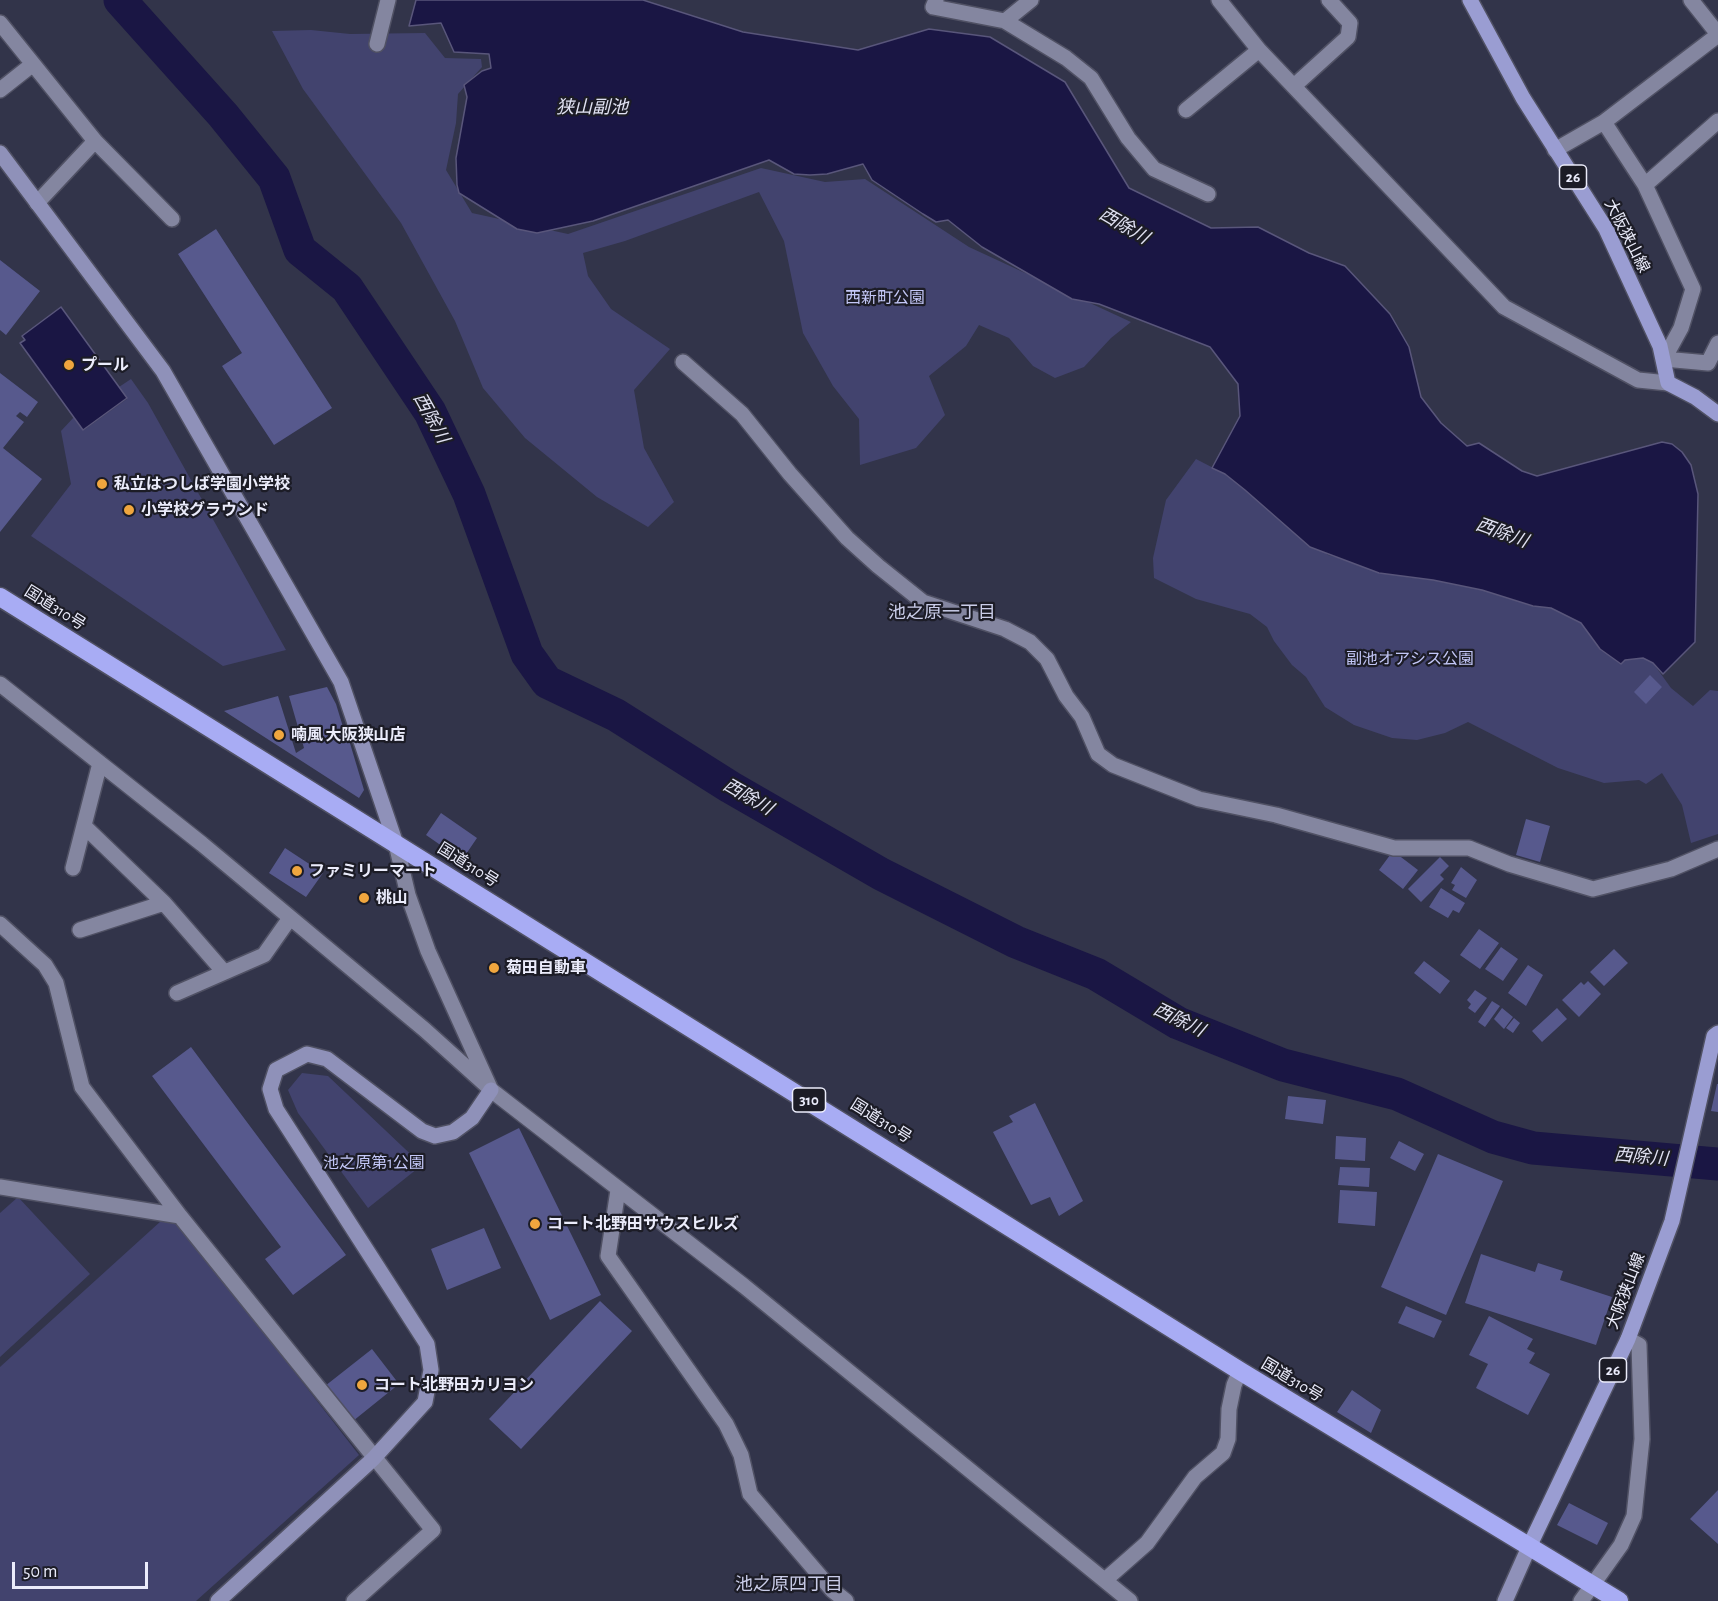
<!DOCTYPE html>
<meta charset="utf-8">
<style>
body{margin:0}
#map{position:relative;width:1718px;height:1601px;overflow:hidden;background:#32344a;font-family:"Alegreya Sans",sans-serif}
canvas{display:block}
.scale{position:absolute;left:12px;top:1562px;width:136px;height:27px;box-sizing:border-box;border:3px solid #ebecfb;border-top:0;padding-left:8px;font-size:18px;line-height:21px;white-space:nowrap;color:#ebecfb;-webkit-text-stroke:4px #1c1c26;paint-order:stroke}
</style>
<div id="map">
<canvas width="1718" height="1601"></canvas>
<div class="scale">50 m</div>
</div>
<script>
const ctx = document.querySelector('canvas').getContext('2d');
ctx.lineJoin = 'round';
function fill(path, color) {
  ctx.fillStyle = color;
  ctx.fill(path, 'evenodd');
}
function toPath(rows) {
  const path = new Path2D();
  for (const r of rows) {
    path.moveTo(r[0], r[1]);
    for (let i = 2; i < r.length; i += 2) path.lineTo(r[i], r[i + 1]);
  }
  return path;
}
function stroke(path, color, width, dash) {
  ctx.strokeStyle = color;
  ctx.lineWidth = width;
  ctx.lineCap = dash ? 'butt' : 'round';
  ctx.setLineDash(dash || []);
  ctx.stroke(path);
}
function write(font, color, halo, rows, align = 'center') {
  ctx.font = font + ' "Alegreya Sans","Noto Sans JP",sans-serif';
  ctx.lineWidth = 4.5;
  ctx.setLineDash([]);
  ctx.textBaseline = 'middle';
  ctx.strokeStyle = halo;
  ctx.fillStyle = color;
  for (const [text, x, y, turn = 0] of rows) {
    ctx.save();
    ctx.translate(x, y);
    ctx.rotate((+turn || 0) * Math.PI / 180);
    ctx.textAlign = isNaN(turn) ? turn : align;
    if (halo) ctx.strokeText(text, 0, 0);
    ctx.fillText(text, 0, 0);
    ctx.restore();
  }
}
const green = toPath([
 [311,30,350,34,425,33,445,58,481,59,482,67,458,94,456,123,446,170,472,213,568,234,761,168,825,182,865,179,969,247,1131,322,1111,338,1084,367,1055,378,1033,366,1009,338,979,325,966,346,929,376,945,415,916,448,860,465,859,419,833,386,803,333,784,241,759,192,625,241,583,253,588,276,611,309,670,349,634,390,644,448,674,502,648,527,597,497,525,438,483,388,455,321,401,223,303,89,272,31],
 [131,379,148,403,286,650,223,666,31,536,71,484,61,431,74,417,84,430,127,399,119,387],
 [1196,459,1225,474,1328,555,1407,577,1433,580,1482,590,1533,606,1551,608,1581,623,1600,649,1625,660,1643,658,1653,663,1671,688,1693,706,1710,690,1718,691,1718,834,1691,843,1682,805,1662,773,1646,784,1639,780,1604,783,1558,768,1468,722,1445,733,1417,740,1392,738,1354,725,1325,707,1306,677,1292,665,1274,641,1267,627,1250,614,1196,599,1154,578,1153,558,1166,500],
 [302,1073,328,1076,422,1165,368,1208,298,1113,288,1090],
 [18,1197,90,1274,0,1357,0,1213],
 [161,1221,178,1222,359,1455,196,1601,0,1601,0,1367]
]);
const water = toPath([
 [416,0,643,0,743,32,858,50,929,29,990,37,1065,82,1129,188,1211,228,1258,227,1309,253,1345,266,1390,314,1409,347,1421,397,1441,423,1467,446,1479,443,1522,471,1537,476,1662,442,1672,444,1682,452,1691,465,1698,494,1695,642,1663,674,1653,663,1643,658,1625,660,1621,664,1600,649,1581,623,1551,608,1533,606,1482,590,1433,580,1379,573,1310,547,1245,490,1225,474,1212,468,1240,416,1238,384,1210,347,1099,304,1072,299,982,247,948,220,936,222,923,214,872,180,863,164,827,174,810,175,794,174,769,160,593,221,537,233,517,229,459,193,457,185,456,158,467,97,464,85,482,71,491,68,489,54,454,52,441,23,409,26,416,0],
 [61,307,127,398,83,430,20,343,25,340,22,336,61,307]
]);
const river = toPath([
 [120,0,223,115,274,178,300,250,347,288,430,412,469,494,527,654,547,682,616,715,730,787,881,874,1016,942,1096,974,1178,1023,1283,1065,1397,1094,1493,1137,1533,1148,1718,1164]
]);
const building = toPath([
 [216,229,332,408,274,445,222,366,242,353,178,254],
 [0,260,40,291,6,335,0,330],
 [0,373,38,402,27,417,20,412,16,416,24,422,3,448,42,479,0,532],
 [1650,675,1662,687,1646,704,1634,692],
 [327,687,336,704,347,740,349,740,364,790,359,798,224,711,278,696,296,753,304,748,289,696],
 [441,813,477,838,462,860,426,835],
 [1526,819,1550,826,1540,862,1516,855],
 [285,848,323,873,306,897,269,873],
 [1393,851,1418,870,1403,889,1379,870],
 [1440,857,1449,866,1440,875,1444,879,1421,902,1408,889],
 [1461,867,1477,880,1466,898,1452,890,1455,885,1451,883],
 [1441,888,1465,903,1459,913,1453,910,1448,918,1429,907],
 [1479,929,1499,943,1480,969,1460,955],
 [1501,947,1518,959,1503,981,1485,969],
 [1614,949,1628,963,1604,986,1590,972],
 [1424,961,1450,981,1440,994,1414,973],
 [1528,965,1543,975,1526,1006,1508,993],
 [1588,981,1601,994,1579,1017,1562,1000,1581,982,1584,985],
 [1475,990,1487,998,1475,1013,1468,1008,1471,1004,1467,1000],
 [1492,1001,1500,1006,1485,1027,1478,1022],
 [1502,1008,1513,1017,1504,1029,1494,1019],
 [1557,1008,1567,1019,1542,1042,1532,1031],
 [1514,1018,1520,1023,1513,1033,1506,1028],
 [191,1047,346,1255,293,1295,265,1259,281,1247,152,1076],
 [1717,1084,1718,1084,1718,1112,1711,1111],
 [1288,1096,1326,1100,1323,1124,1285,1119],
 [1035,1103,1083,1201,1059,1216,1050,1197,1031,1205,993,1132,1013,1122,1009,1116],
 [519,1128,601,1295,550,1320,469,1153],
 [1336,1136,1366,1138,1365,1161,1335,1159],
 [1399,1141,1424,1154,1415,1171,1390,1158],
 [1438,1154,1503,1181,1446,1315,1381,1287],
 [1340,1167,1370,1168,1369,1187,1338,1185],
 [1340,1190,1377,1192,1375,1226,1338,1223],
 [484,1228,501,1268,447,1290,431,1249],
 [1481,1254,1535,1272,1538,1263,1563,1271,1560,1280,1612,1297,1596,1345,1465,1303],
 [600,1301,632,1331,521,1449,489,1419],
 [1406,1306,1442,1321,1434,1338,1398,1323],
 [1489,1316,1533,1339,1527,1349,1535,1353,1529,1363,1550,1374,1528,1415,1476,1388,1488,1364,1469,1355],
 [372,1349,399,1384,353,1421,325,1386],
 [1352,1390,1381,1410,1371,1433,1337,1412],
 [1718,1490,1718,1544,1690,1519],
 [1569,1503,1608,1523,1597,1545,1557,1525]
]);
const street = toPath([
 [936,0,933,7,1005,21,1066,58,1091,78,1128,138,1154,169,1208,194],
 [1219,0,1259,50,1504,307,1638,380,1668,383],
 [1691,0,1718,34],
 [1005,21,1031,0],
 [0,23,95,141,37,203],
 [377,44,388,0],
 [1294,86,1348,37,1350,23,1329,0],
 [0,90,33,64],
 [1186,110,1259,50],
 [1718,121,1645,185,1693,289,1681,328,1664,359,1708,363,1718,343],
 [1604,122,1645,185],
 [95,141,172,219],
 [1555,150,1604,122,1718,35],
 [683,362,742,414,790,474,847,538,878,566,923,602,1005,629,1030,642,1047,659,1066,696,1082,717,1098,754,1113,765,1199,799,1276,815,1394,848,1469,848,1509,864,1593,889,1671,869,1718,849],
 [0,684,202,844,425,1030,486,1085],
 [84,826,164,903,224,972],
 [396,844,408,895,428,951,491,1090,744,1286,1130,1601],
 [73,868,100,763],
 [0,924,45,965,56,983,82,1087,180,1216],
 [80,930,164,903],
 [177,993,264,955,290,918],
 [0,1187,180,1216,433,1530,354,1601],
 [618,1190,608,1256,726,1424,741,1455,750,1494,832,1590,846,1601],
 [1105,1580,1147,1543,1195,1477,1223,1453,1228,1439,1229,1409,1234,1385,1240,1371],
 [1581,1601,1621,1545,1634,1516,1642,1439,1639,1345,1628,1339]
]);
const secondary = toPath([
 [0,153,163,371,341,682,396,844],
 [218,1601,373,1459,425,1402,431,1370,427,1344,276,1109,270,1089,276,1070,307,1054,327,1059,422,1131,435,1136,453,1132,472,1118,491,1090],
 [1505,1601,1529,1547]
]);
const primary = toPath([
 [1470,0,1523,98,1606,229,1660,346,1668,383,1695,397,1718,414],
 [1529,1547,1628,1339,1672,1221,1714,1036,1718,1033]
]);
const highway = toPath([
 [0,597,1240,1371,1619,1601]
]);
const markers = [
 [69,365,6,"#f0a63e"],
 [102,484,6,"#f0a63e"],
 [129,510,6,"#f0a63e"],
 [279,735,6,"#f0a63e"],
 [297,871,6,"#f0a63e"],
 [364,898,6,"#f0a63e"],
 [494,968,6,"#f0a63e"],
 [535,1224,6,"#f0a63e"],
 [362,1385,6,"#f0a63e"]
];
const shields = [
 [1573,177,27],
 [809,1100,33],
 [1613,1370,27]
];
const shieldNames = [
 ["26",1573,177],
 ["310",809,1100],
 ["26",1613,1370]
];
const streetNames = [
 ["大阪狭山線",1627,236,63],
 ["国道310号",55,608,32],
 ["国道310号",468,865,32],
 ["国道310号",881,1121,32],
 ["大阪狭山線",1626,1291,-69],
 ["国道310号",1292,1380,31]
];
const parkNames = [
 ["西新町公園",885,298],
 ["副池オアシス公園",1410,659],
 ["池之原第1公園",374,1163]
];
const poiNames = [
 ["プール",81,365],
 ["私立はつしば学園小学校",114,484],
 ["小学校グラウンド",141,510],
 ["喃風 大阪狭山店",291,735],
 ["ファミリーマート",309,871],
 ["桃山",376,898],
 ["菊田自動車",506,968],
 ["コート北野田サウスヒルズ",547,1224],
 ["コート北野田カリヨン",374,1385]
];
const waterNames = [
 ["狭山副池",592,108],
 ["西除川",1124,226,30],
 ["西除川",431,418,61],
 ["西除川",1502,533,20],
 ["西除川",748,797,30],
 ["西除川",1179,1020,26],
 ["西除川",1641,1157,5]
];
const neighbourhoodNames = [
 ["池之原一丁目",942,613],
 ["池之原四丁目",789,1585]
];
fill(green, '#42436e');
fill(water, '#1a1644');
stroke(water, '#59567b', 1.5);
stroke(river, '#1a1644', 33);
fill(building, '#57598d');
stroke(street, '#505164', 18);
stroke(secondary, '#505164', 18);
stroke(primary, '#505164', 18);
stroke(highway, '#505164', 21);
stroke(street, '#8486a0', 15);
stroke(secondary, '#8f91b9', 15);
stroke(primary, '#9a9dd2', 15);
stroke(highway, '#a8acf4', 18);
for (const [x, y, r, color] of markers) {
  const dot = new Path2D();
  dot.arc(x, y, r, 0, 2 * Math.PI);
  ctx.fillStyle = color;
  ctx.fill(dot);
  stroke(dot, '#1c1c26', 2);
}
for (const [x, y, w] of shields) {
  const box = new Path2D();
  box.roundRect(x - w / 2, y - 12, w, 24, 4.5);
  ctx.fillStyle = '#1c1c26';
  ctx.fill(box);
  stroke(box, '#ebecfb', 1.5);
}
write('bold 15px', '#ebecfb', null, shieldNames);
write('16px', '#ebecfb', '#1c1c26', streetNames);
write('16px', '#c3c7f7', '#1c1c26', parkNames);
write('bold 16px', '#ebecfb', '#1c1c26', poiNames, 'left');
write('italic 18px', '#e1e2f3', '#1c1c26', waterNames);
write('18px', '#c9cce8', '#1c1c26', neighbourhoodNames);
</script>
